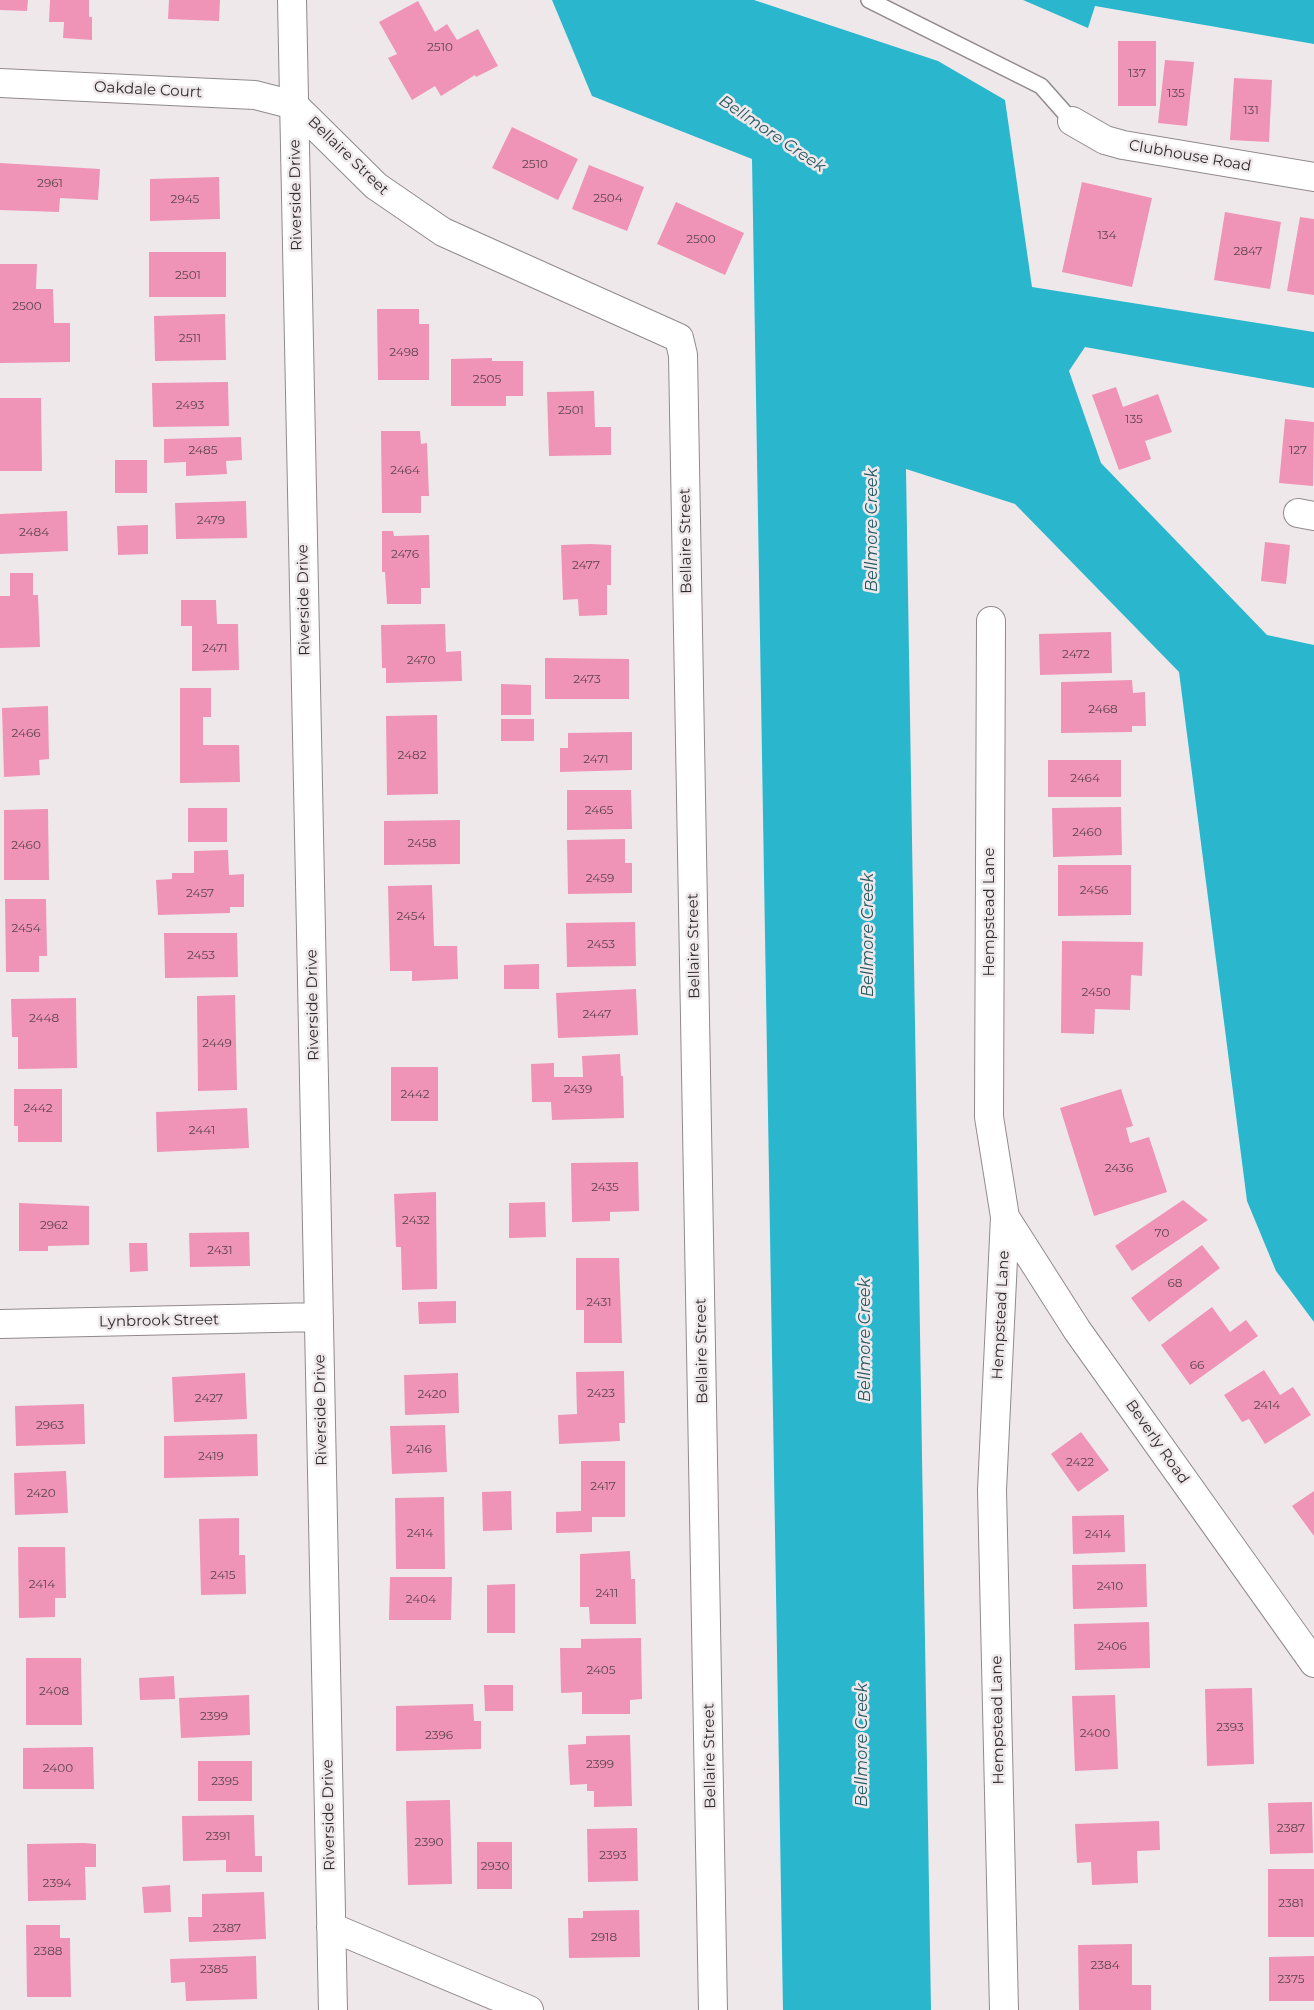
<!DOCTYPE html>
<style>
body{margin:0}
canvas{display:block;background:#efe8ea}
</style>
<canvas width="1314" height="2010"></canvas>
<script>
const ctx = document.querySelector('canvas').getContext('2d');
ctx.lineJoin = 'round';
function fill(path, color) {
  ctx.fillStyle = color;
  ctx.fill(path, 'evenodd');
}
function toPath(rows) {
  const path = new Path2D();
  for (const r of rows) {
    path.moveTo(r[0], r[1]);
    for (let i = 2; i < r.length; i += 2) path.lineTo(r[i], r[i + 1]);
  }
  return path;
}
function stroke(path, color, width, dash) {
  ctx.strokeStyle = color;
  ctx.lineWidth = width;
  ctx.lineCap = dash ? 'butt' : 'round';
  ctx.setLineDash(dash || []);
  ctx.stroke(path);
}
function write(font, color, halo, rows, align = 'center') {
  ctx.font = font + ' Montserrat,sans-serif';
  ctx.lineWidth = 5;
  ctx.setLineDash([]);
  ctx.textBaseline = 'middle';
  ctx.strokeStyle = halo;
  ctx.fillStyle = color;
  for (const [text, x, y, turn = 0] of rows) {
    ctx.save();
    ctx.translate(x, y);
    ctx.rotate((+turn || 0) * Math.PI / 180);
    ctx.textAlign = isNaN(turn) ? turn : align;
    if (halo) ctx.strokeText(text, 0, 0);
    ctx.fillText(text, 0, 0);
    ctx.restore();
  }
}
const water = toPath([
 [552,0,754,0,938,61,1005,100,1032,287,1314,332,1314,388,1085,347,1069,371,1101,463,1267,635,1314,645,1314,1322,1276,1271,1247,1201,1179,672,1015,504,906,469,931,2010,783,2010,752,159,592,96],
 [1023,0,1314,0,1314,44,1095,6,1088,28]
]);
const building = toPath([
 [0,0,28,0,27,11,0,10],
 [50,0,89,0,89,17,92,17,92,40,63,38,64,22,49,22],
 [169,0,220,0,219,21,168,19],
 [418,1,435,32,447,24,457,40,478,29,498,66,476,77,475,75,441,96,435,86,412,100,388,58,397,54,379,22],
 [1118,41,1156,41,1156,106,1118,106],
 [1165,60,1194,62,1187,126,1158,123],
 [1234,78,1272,80,1269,142,1230,140],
 [512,127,578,159,558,200,492,168],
 [0,163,100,169,98,200,60,198,59,212,0,210],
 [589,165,644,187,627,231,572,209],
 [219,177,220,219,150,221,150,179],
 [1082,182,1152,198,1132,287,1062,272],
 [676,202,744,233,725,275,657,244],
 [1225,212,1281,222,1270,289,1214,280],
 [1300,217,1314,219,1314,295,1287,291],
 [149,252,226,252,226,297,149,297],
 [0,264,37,264,36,289,53,289,54,323,70,323,70,362,0,363],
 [377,309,419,309,419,324,429,324,429,380,378,380],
 [225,314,226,360,155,361,154,316],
 [492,358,492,361,523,361,523,396,506,396,506,406,451,406,451,359],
 [228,382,229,426,153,427,152,383],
 [1116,387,1123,407,1158,394,1172,432,1145,441,1151,459,1119,470,1092,395],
 [594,391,595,427,611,427,611,455,549,456,547,392],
 [0,398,41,398,42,471,0,471],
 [1285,419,1314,422,1313,486,1279,483],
 [381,431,420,431,421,444,427,443,429,496,421,496,421,513,382,513],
 [241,437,242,460,226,461,227,474,186,476,186,462,164,463,164,439],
 [115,460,147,460,147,493,115,493],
 [246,501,247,538,176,539,175,503],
 [67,511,68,551,0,554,0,514],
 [148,525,148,554,118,555,117,526],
 [382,531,393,531,394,536,429,535,430,588,421,588,421,604,387,604,385,572,382,572],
 [1265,542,1290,545,1286,584,1261,581],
 [590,544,611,545,611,585,607,585,607,615,579,616,578,599,563,600,561,545],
 [10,573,33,573,33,595,38,595,40,647,0,648,0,596,10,596],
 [181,600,216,600,217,624,238,624,239,670,192,671,192,626,181,626],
 [445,624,446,652,461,651,462,681,386,683,386,668,382,668,381,625],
 [1111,632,1112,673,1040,675,1039,634],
 [545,658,629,659,629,699,545,699],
 [1132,680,1133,693,1145,692,1146,726,1132,726,1132,732,1061,733,1061,682],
 [501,684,531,685,531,715,501,715],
 [180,688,211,688,211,717,203,717,203,745,239,745,240,782,180,783],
 [48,706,49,759,39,760,40,775,4,777,2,708],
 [437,715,438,794,387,795,386,716],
 [501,719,534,719,534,741,501,741],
 [632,732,632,770,560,772,560,748,568,748,568,733],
 [1048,760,1121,760,1121,797,1048,797],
 [567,790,631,790,632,829,567,830],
 [1121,807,1122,855,1053,857,1052,808],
 [188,808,227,808,227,842,188,842],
 [48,809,49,880,4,880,4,810],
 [460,820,460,864,384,865,384,821],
 [625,839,625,863,632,863,632,893,568,894,567,840],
 [228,850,229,875,244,874,244,907,230,907,230,913,158,915,156,880,172,879,172,873,194,873,194,851],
 [1058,865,1131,865,1131,915,1058,916],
 [432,885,434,946,457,946,458,979,412,981,412,971,390,971,388,886],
 [5,899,46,899,47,956,39,956,39,972,6,972],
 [635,922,636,966,567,967,566,923],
 [164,933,237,933,238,977,165,978],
 [1062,941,1143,942,1142,976,1131,975,1130,1010,1095,1009,1094,1034,1061,1033],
 [539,964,539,989,504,989,504,965],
 [636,989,638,1035,558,1038,556,993],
 [235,995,237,1090,198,1091,197,996],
 [76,998,77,1068,18,1069,18,1037,12,1037,11,999],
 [620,1054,621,1076,623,1076,624,1118,552,1120,551,1102,532,1102,531,1064,554,1063,554,1077,583,1077,582,1056],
 [391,1067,438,1067,438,1121,391,1121],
 [14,1089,62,1089,62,1142,18,1142,18,1126,14,1126],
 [1121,1089,1133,1126,1126,1128,1130,1143,1149,1137,1167,1192,1094,1216,1060,1108],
 [247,1108,249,1148,157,1152,156,1112],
 [638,1162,639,1211,610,1212,610,1221,572,1222,571,1163],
 [436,1192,437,1289,402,1290,401,1247,396,1247,394,1194],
 [1183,1200,1208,1220,1132,1271,1115,1246],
 [545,1202,546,1237,509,1238,509,1203],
 [19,1203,89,1206,89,1245,48,1246,48,1251,19,1251],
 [249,1232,250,1266,190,1267,189,1233],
 [129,1243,147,1243,148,1271,130,1272],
 [1202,1245,1220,1268,1149,1322,1131,1298],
 [576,1258,619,1258,622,1343,584,1343,584,1310,576,1310],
 [456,1301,456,1323,419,1324,418,1302],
 [1212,1307,1230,1332,1246,1320,1258,1336,1190,1385,1161,1345],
 [1264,1370,1280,1395,1293,1387,1311,1415,1265,1444,1249,1419,1242,1422,1224,1395],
 [624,1371,625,1423,619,1423,620,1441,559,1444,558,1415,577,1414,576,1372],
 [245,1373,247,1419,174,1422,172,1377],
 [458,1373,459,1413,405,1415,404,1375],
 [84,1404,85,1444,16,1446,15,1406],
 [445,1425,447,1472,392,1474,390,1426],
 [1081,1432,1109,1470,1078,1492,1051,1454],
 [257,1434,258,1476,164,1478,164,1436],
 [581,1461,625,1461,625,1517,592,1517,592,1532,556,1533,556,1512,581,1511],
 [66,1471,68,1513,15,1515,14,1473],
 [511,1491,512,1530,483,1531,482,1492],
 [1314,1491,1314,1536,1292,1506],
 [444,1497,445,1569,396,1569,395,1498],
 [1124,1515,1125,1552,1073,1554,1072,1516],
 [239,1518,239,1555,245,1555,246,1594,201,1595,199,1519],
 [18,1547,65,1547,66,1598,55,1598,55,1617,19,1618],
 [630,1551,631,1579,635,1579,636,1624,590,1624,589,1607,580,1607,580,1554],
 [1146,1564,1147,1607,1073,1609,1072,1565],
 [390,1577,452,1577,451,1620,389,1620],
 [515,1584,515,1633,487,1633,487,1585],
 [1149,1622,1150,1668,1075,1670,1074,1624],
 [641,1638,642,1699,630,1700,630,1714,582,1714,582,1692,561,1693,560,1648,581,1648,581,1639],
 [26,1658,81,1658,82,1725,26,1725],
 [174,1676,175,1699,140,1700,139,1678],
 [484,1685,513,1685,513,1711,485,1711],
 [1252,1688,1254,1764,1207,1766,1205,1689],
 [249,1695,250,1735,181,1738,179,1698],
 [1115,1695,1118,1769,1075,1771,1072,1696],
 [473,1704,474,1721,481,1721,481,1749,396,1751,396,1706],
 [630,1735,632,1806,594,1807,594,1791,587,1791,587,1784,570,1785,568,1745,586,1744,586,1736],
 [93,1747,94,1789,23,1789,23,1748],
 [198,1761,252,1761,252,1801,198,1801],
 [450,1800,452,1884,408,1885,406,1801],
 [1312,1802,1313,1853,1270,1854,1268,1803],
 [254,1815,255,1856,262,1856,262,1872,226,1872,226,1860,183,1861,182,1816],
 [1159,1821,1160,1850,1137,1851,1138,1883,1092,1885,1091,1862,1077,1863,1075,1824],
 [637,1828,638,1881,588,1882,587,1829],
 [477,1842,512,1842,512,1889,477,1889],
 [84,1843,96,1844,96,1867,85,1867,86,1900,28,1901,27,1844],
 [1268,1869,1314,1869,1314,1937,1268,1937],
 [170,1885,171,1912,144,1913,142,1887],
 [264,1892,266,1939,189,1942,188,1917,202,1917,202,1894],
 [639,1910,640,1957,569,1958,568,1918,583,1918,583,1911],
 [26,1925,60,1925,60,1938,70,1938,71,1997,27,1997],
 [1132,1944,1132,1985,1151,1985,1151,2010,1079,2010,1078,1945],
 [256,1956,257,1999,186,2001,185,1982,171,1983,170,1959],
 [1314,1956,1314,2001,1269,2001,1269,1957]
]);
const lane = toPath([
 [869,0,1041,86,1072,121]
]);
const street = toPath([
 [292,0,333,2010],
 [0,83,255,95,294,105,376,186,443,232,679,338,683,355,713,2010],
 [1072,121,1105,140,1123,145,1314,177],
 [1298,513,1314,516],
 [991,621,989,1117,1005,1217,992,1490,1004,2010],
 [1005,1217,1077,1330,1314,1663],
 [0,1324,319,1317],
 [331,1927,529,2010]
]);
const numberNames = [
 ["2510",440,47],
 ["137",1137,73],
 ["135",1176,93],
 ["131",1251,110],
 ["2510",535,164],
 ["2961",50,183],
 ["2504",608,198],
 ["2945",185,199],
 ["134",1107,235],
 ["2500",701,239],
 ["2847",1248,251],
 ["2501",188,275],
 ["2500",27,306],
 ["2511",190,338],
 ["2498",404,352],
 ["2505",487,379],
 ["2493",190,405],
 ["2501",571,410],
 ["135",1134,419],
 ["2485",203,450],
 ["127",1298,450],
 ["2464",405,470],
 ["2479",211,520],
 ["2484",34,532],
 ["2476",405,554],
 ["2477",586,565],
 ["2471",215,648],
 ["2472",1076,654],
 ["2470",421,660],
 ["2473",587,679],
 ["2468",1103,709],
 ["2466",26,733],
 ["2482",412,755],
 ["2471",596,759],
 ["2464",1085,778],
 ["2465",599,810],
 ["2460",1087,832],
 ["2458",422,843],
 ["2460",26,845],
 ["2459",600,878],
 ["2456",1094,890],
 ["2457",200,893],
 ["2454",411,916],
 ["2454",26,928],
 ["2453",601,944],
 ["2453",201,955],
 ["2450",1096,992],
 ["2447",597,1014],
 ["2448",44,1018],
 ["2449",217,1043],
 ["2439",578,1089],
 ["2442",415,1094],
 ["2442",38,1108],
 ["2441",202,1130],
 ["2436",1119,1168],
 ["2435",605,1187],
 ["2432",416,1220],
 ["2962",54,1225],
 ["70",1162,1233],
 ["2431",220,1250],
 ["68",1175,1283],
 ["2431",599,1302],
 ["66",1197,1365],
 ["2423",601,1393],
 ["2420",432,1394],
 ["2427",209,1398],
 ["2414",1267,1405],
 ["2963",50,1425],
 ["2416",419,1449],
 ["2419",211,1456],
 ["2422",1080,1462],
 ["2417",603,1486],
 ["2420",41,1493],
 ["2414",420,1533],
 ["2414",1098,1534],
 ["2415",223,1575],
 ["2414",42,1584],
 ["2410",1110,1586],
 ["2411",607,1593],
 ["2404",421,1599],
 ["2406",1112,1646],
 ["2405",601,1670],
 ["2408",54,1691],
 ["2399",214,1716],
 ["2393",1230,1727],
 ["2400",1095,1733],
 ["2396",439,1735],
 ["2399",600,1764],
 ["2400",58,1768],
 ["2395",225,1781],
 ["2387",1291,1828],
 ["2391",218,1836],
 ["2390",429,1842],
 ["2393",613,1855],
 ["2930",495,1866],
 ["2394",57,1883],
 ["2381",1291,1903],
 ["2387",227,1928],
 ["2918",604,1937],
 ["2388",48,1951],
 ["2384",1105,1965],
 ["2385",214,1969],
 ["2375",1291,1979]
];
const streetNames = [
 ["Oakdale Court",148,90,3],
 ["Bellaire Street",348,156,44],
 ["Clubhouse Road",1190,156,10],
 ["Riverside Drive",296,195,-91],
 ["Bellaire Street",686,541,-91],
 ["Riverside Drive",304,600,-91],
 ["Hempstead Lane",990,912,-90],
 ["Bellaire Street",694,946,-91],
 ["Riverside Drive",313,1005,-91],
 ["Hempstead Lane",1001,1315,-87],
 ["Lynbrook Street",159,1321,-1],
 ["Bellaire Street",702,1351,-91],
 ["Riverside Drive",321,1410,-91],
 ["Beverly Road",1157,1442,55],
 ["Hempstead Lane",998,1720,-91],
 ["Bellaire Street",710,1756,-91],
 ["Riverside Drive",329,1815,-91]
];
const waterNames = [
 ["Bellmore Creek",772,134,34],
 ["Bellmore Creek",872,530,-90],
 ["Bellmore Creek",868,935,-90],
 ["Bellmore Creek",865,1340,-90],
 ["Bellmore Creek",862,1745,-90]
];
fill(water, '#2ab7cd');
fill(building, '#ef94b6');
stroke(lane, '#908a8c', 18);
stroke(street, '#908a8c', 30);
stroke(lane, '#fff', 15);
stroke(street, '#fff', 28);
write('12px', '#5e454e', null, numberNames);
write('15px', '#2e2b2c', '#efe8ea', streetNames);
write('italic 16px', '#225862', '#efe8ea', waterNames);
</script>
